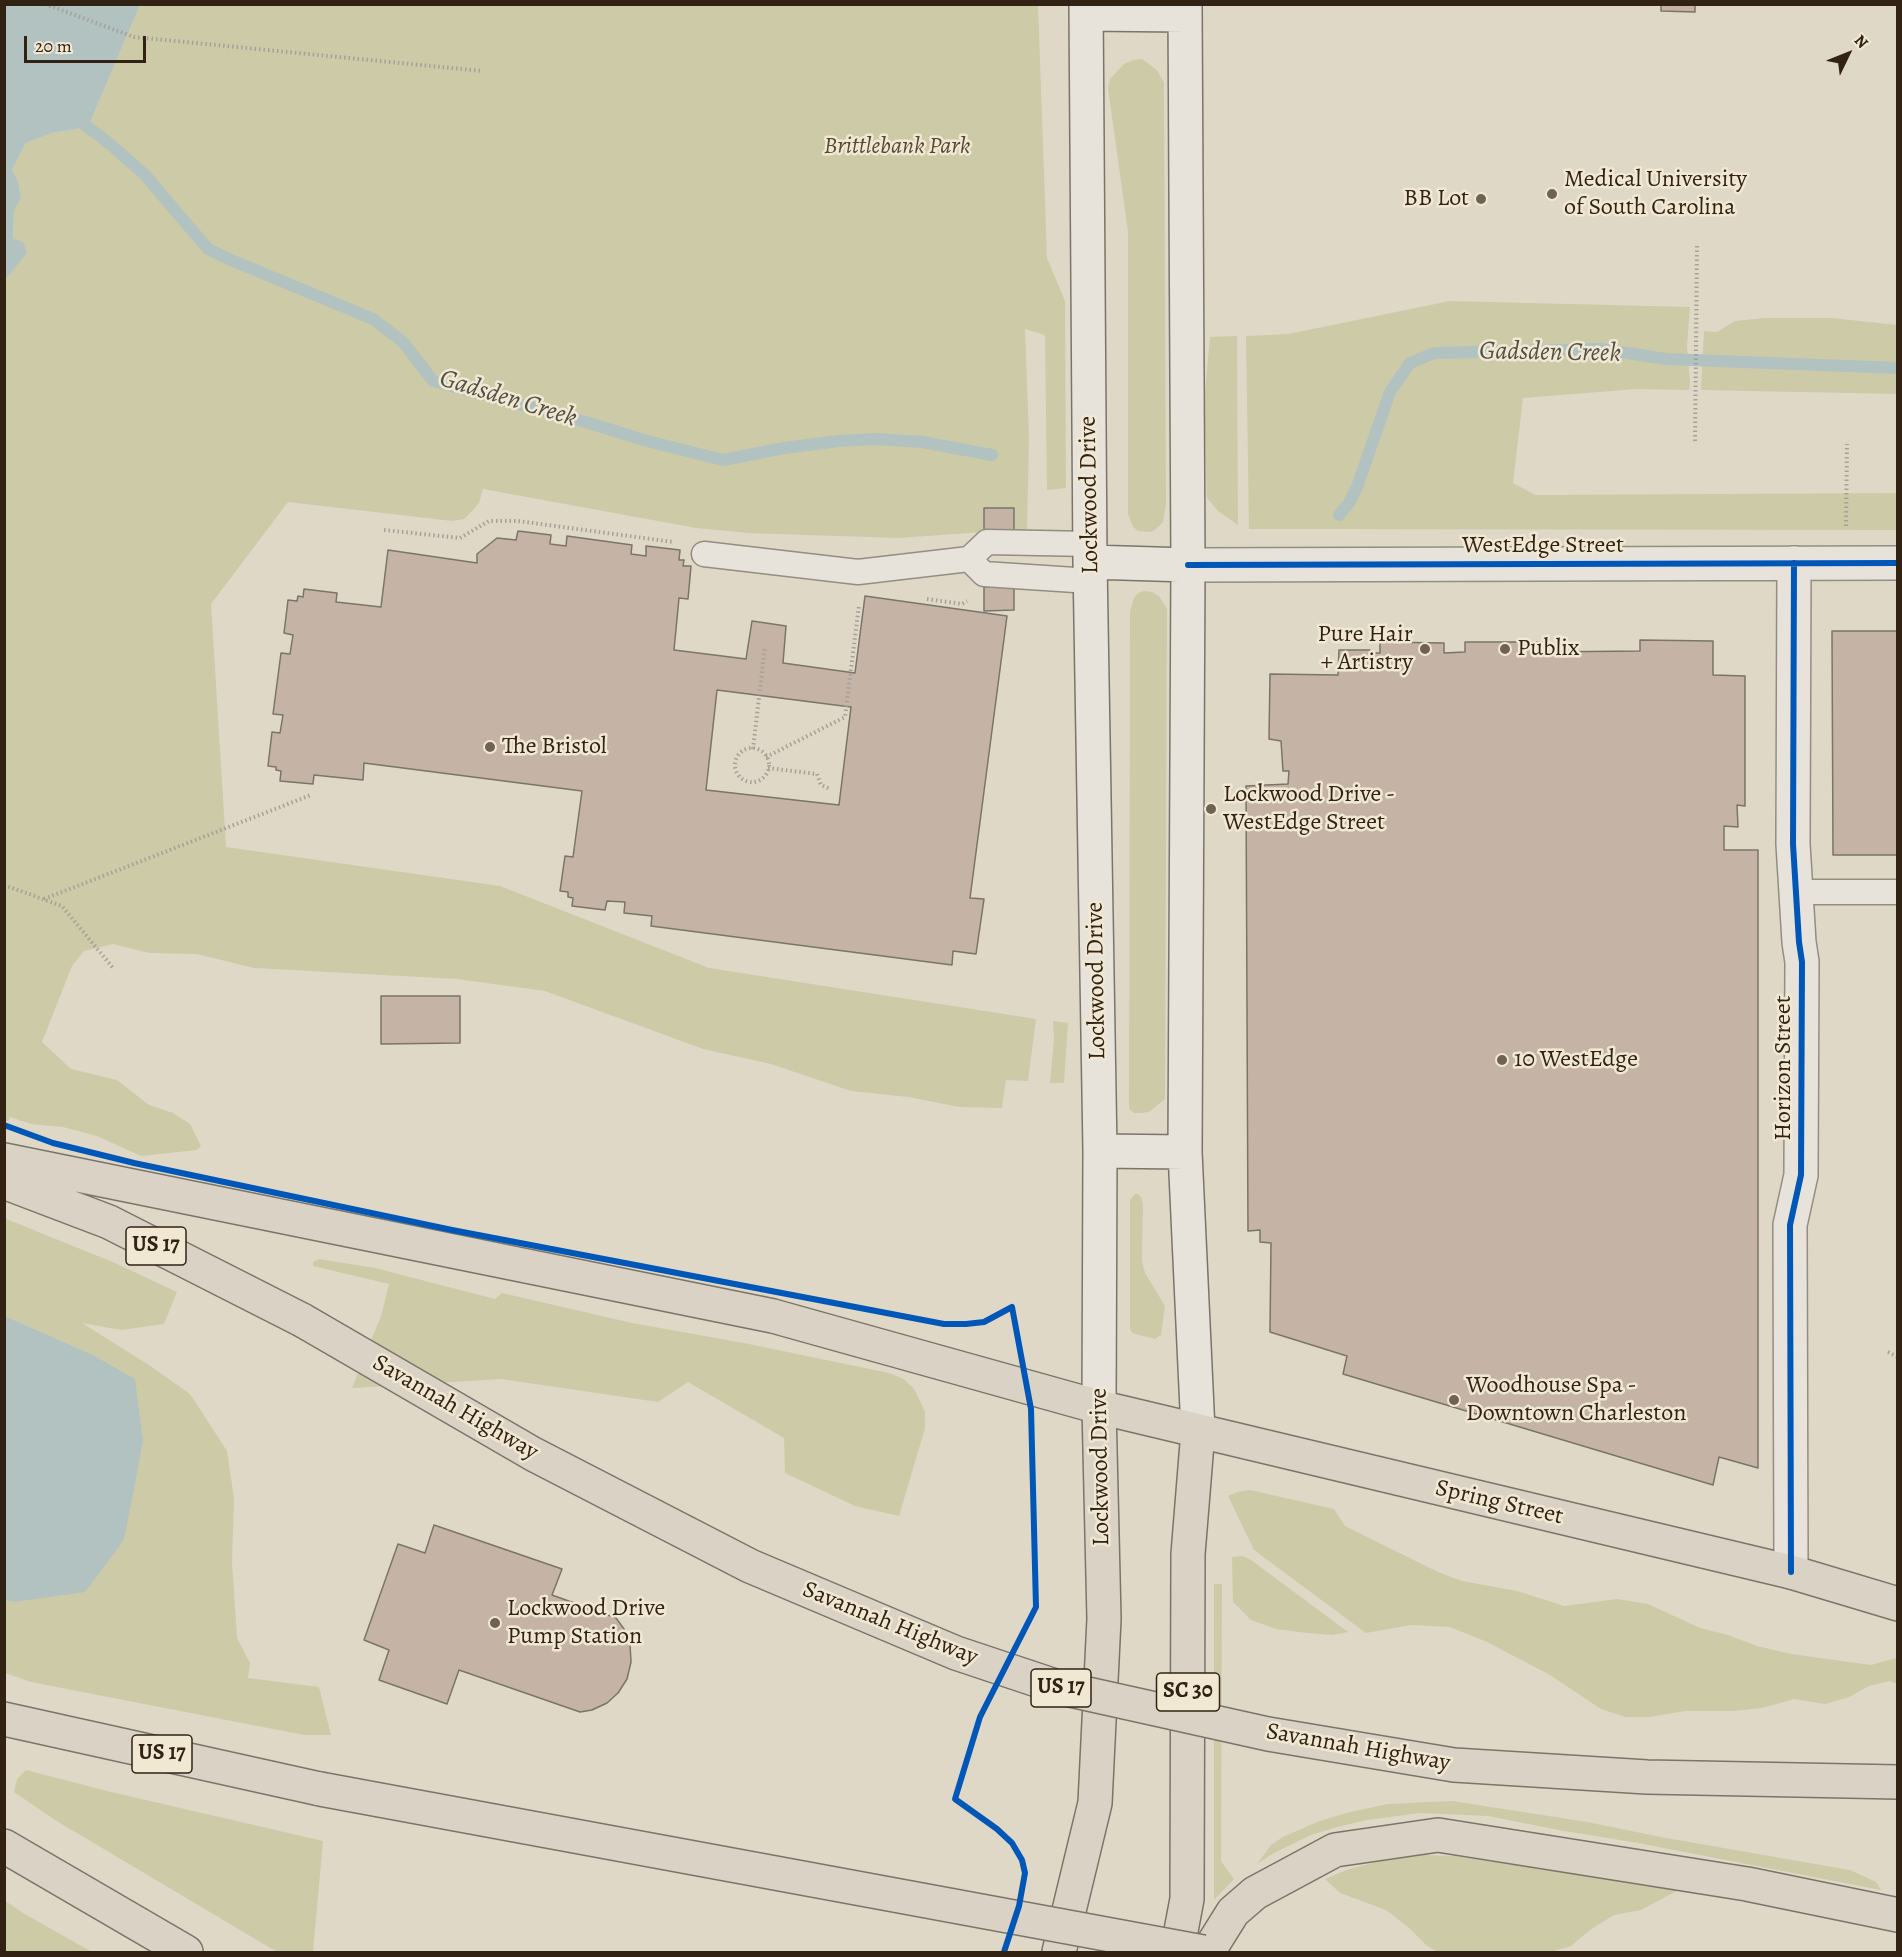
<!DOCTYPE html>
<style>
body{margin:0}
#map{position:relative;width:1902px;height:1957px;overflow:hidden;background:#dfd8c7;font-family:Alegreya,serif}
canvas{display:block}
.frame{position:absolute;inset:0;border:6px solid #322213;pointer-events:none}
.north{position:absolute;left:1818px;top:24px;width:60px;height:60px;-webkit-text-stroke:4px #f1e8d4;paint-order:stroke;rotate:47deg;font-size:16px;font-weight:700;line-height:24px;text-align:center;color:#322213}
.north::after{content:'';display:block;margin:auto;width:21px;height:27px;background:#322213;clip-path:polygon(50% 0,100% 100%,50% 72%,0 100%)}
.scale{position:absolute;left:24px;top:36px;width:122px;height:27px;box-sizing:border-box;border:3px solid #322213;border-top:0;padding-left:8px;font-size:18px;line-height:21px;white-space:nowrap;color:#322213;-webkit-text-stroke:4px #f1e8d4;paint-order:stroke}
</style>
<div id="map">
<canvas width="1902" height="1957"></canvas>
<div class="frame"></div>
<div class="north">N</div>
<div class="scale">20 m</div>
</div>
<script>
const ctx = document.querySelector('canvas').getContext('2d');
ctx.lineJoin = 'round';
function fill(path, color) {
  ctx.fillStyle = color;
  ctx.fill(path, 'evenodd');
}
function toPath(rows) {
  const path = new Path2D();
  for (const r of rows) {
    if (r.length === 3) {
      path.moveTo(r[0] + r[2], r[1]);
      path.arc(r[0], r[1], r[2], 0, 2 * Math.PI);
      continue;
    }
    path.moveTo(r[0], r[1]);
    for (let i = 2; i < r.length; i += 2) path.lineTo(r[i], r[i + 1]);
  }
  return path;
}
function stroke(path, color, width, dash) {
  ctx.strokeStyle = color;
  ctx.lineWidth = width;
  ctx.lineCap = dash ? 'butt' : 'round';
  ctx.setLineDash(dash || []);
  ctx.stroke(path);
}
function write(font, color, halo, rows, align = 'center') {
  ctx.font = font + ' Alegreya,serif';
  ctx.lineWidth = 5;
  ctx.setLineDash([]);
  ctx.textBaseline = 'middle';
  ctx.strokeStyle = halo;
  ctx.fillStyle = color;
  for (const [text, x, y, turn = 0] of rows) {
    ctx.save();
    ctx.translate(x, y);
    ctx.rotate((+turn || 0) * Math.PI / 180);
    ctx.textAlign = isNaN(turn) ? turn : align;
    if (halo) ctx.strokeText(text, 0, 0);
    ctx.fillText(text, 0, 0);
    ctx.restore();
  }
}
const green = toPath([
 [140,5,1038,5,1047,258,1065,301,1066,488,1047,490,1045,335,1025,329,1029,438,1027,529,898,538,748,533,696,528,483,489,479,503,471,512,464,519,452,521,288,502,211,604,226,847,500,886,709,968,1036,1019,1028,1081,1006,1080,1002,1108,959,1107,908,1097,851,1091,771,1064,703,1049,545,991,457,979,254,968,197,954,149,953,113,944,84,951,72,966,42,1042,71,1069,117,1080,149,1105,173,1113,190,1124,201,1146,197,1150,141,1156,97,1136,63,1127,31,1124,10,1117,8,1121,5,1121,4,280,27,253,13,239,14,211,21,198,18,181,12,170,26,143,52,133,88,127],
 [1142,59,1157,70,1164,83,1166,504,1163,522,1155,530,1150,532,1138,531,1133,527,1128,514,1128,232,1108,88,1110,79,1124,64,1133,60],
 [1450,301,1690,307,1687,346,1690,382,1689,390,1637,389,1523,398,1513,483,1535,495,1897,493,1897,530,1249,529,1246,336,1288,334],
 [1765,318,1832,318,1897,325,1897,394,1701,390,1704,331,1717,332,1735,321],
 [1237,336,1238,525,1218,511,1207,498,1204,404,1210,337],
 [1144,591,1152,592,1159,596,1167,609,1165,1099,1149,1112,1140,1113,1134,1113,1129,1109,1129,1106,1130,611,1134,598,1138,593],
 [1053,1021,1068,1023,1064,1083,1050,1083,1054,1039],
 [1135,1194,1138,1194,1141,1197,1143,1203,1142,1261,1145,1273,1165,1306,1161,1335,1155,1339,1132,1333,1130,1329,1130,1200],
 [4,1218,115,1263,177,1292,164,1324,121,1330,82,1323,149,1365,190,1394,227,1451,234,1498,232,1562,237,1638,250,1663,248,1678,319,1687,331,1735,304,1735,31,1682,5,1673,5,1600,14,1602,134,1486,143,1442,91,1354,5,1316],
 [319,1259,375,1268,495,1299,502,1293,632,1323,744,1343,889,1373,904,1379,914,1389,920,1401,925,1412,925,1428,899,1516,855,1506,785,1473,784,1438,688,1382,658,1402,501,1379,352,1388,381,1316,389,1284,313,1266,313,1262],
 [1250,1490,1334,1509,1345,1526,1438,1572,1462,1581,1517,1591,1564,1606,1617,1599,1648,1604,1700,1628,1728,1635,1757,1646,1791,1654,1871,1665,1896,1658,1897,1684,1890,1681,1869,1686,1849,1697,1825,1704,1794,1699,1762,1708,1733,1711,1685,1711,1649,1717,1625,1717,1601,1709,1550,1675,1487,1642,1450,1627,1411,1625,1366,1633,1254,1550,1228,1496,1237,1492],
 [1243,1556,1251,1560,1348,1632,1332,1635,1307,1633,1276,1629,1251,1620,1233,1602,1232,1557],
 [1214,1584,1222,1584,1221,1861,1234,1879,1214,1900],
 [26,1770,107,1791,323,1841,313,1952,277,1952,55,1820,14,1792,17,1779],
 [1452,1801,1587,1822,1666,1838,1850,1870,1876,1882,1881,1890,1638,1843,1559,1830,1488,1816,1420,1813,1367,1820,1337,1827,1311,1835,1274,1853,1257,1864,1271,1845,1283,1837,1317,1822,1346,1813,1388,1804],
 [1424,1855,1454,1856,1575,1874,1648,1883,1680,1889,1641,1910,1614,1915,1590,1930,1571,1946,1550,1952,1438,1952,1427,1946,1408,1927,1386,1910,1340,1893,1325,1879,1349,1869,1381,1861],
 [4,1900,23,1913,92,1952,5,1952]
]);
const water = toPath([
 [5,4,140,5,88,127,52,133,26,143,12,170,18,181,21,198,14,211,13,239,23,242,27,253,5,280],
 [5,1316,91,1354,135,1379,143,1442,124,1540,85,1592,14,1602,5,1600]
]);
const stream = toPath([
 [76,118,110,144,145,175,208,249,231,260,373,319,403,342,433,381,589,423,647,441,723,460,784,448,839,441,876,439,922,442,992,455],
 [1339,515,1349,503,1357,487,1390,392,1410,363,1434,353,1601,349,1666,359,1898,368]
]);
const building = toPath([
 [1661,4,1695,4,1695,12,1661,11,1661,4],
 [984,508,1014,508,1014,531,984,531,984,508],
 [518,531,551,535,550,544,566,546,567,536,632,545,631,554,646,556,646,546,680,550,679,560,684,560,683,566,691,566,688,599,679,598,674,650,746,659,752,621,786,626,783,663,855,673,865,596,1007,616,970,898,984,899,976,954,953,951,952,965,651,926,652,916,624,913,625,902,607,901,605,910,572,906,573,898,568,897,568,892,560,891,565,856,573,857,582,791,364,763,363,780,314,775,313,784,280,781,281,771,276,770,276,767,268,766,272,732,280,733,283,715,273,714,281,653,290,654,293,635,284,633,288,600,297,601,298,596,303,597,304,589,337,593,336,602,381,607,388,550,477,563,477,554,497,538,516,540,518,531],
 [717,690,851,707,839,805,706,790,717,690],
 [984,587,1014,587,1014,610,984,611,984,587],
 [1832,631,1898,631,1898,855,1833,855,1832,631],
 [1640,640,1713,641,1713,675,1745,676,1745,806,1737,805,1738,827,1724,826,1724,850,1758,850,1758,1468,1719,1457,1713,1485,1343,1374,1347,1356,1270,1332,1271,1243,1260,1242,1260,1230,1248,1231,1246,786,1288,784,1289,771,1283,771,1281,741,1269,739,1270,674,1338,675,1339,650,1370,650,1370,653,1380,653,1380,642,1444,643,1444,653,1465,652,1465,642,1542,642,1542,652,1640,651,1640,640],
 [381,996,460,996,460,1043,381,1044,381,996],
 [434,1525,562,1569,552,1595,616,1618,624,1629,630,1644,631,1662,627,1679,618,1693,607,1703,592,1710,580,1712,459,1670,447,1704,379,1680,389,1650,364,1640,398,1544,425,1553,434,1525]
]);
const path = toPath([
 [45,4,134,37,482,71],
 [1695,441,1697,245],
 [1846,526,1847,444],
 [384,530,460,538,489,521,518,521,673,542],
 [927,599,962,604,967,601],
 [752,765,17],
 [753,749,765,646],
 [766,757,845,717,859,605],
 [768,768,817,774,821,785,830,789],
 [4,885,62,906,113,968],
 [44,899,311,795],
 [1888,1352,1898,1357]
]);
const service = toPath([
 [1090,544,987,542,969,559,984,574,1090,581],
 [704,554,858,572,969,559],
 [1796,892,1898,892]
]);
const minor = toPath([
 [1188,565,1898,563],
 [1791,1572,1790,1225,1801,1175,1802,962,1799,942,1793,844,1794,563]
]);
const secondary = toPath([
 [1086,4,1090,562,1100,1151,1099,1407],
 [1185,4,1188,565,1185,1152,1198,1431],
 [1086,14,1185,15],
 [1090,562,1188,565],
 [1100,1151,1185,1152]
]);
const primary = toPath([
 [1059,1952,1095,1803,1104,1619,1099,1407,1791,1572,1898,1604],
 [1177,1952,1187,1899,1188,1554,1198,1431]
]);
const trunk = toPath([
 [4,1160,773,1316,1099,1407],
 [4,1182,109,1222,302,1320],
 [4,1719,320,1789],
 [4,1846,186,1952],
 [1208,1952,1233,1912,1255,1893,1335,1850,1438,1835,1747,1884,1898,1915]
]);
const trunkBridge = toPath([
 [302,1320,533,1454,750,1566,956,1653,1061,1688,1268,1734,1454,1765,1647,1777,1898,1782],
 [320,1789,1203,1952]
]);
const cycleway = toPath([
 [1188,565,1898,563],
 [4,1125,53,1143,134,1163,452,1230,944,1324,966,1324,984,1322,1012,1307,1031,1409,1036,1607,980,1717,955,1799,997,1829,1012,1843,1022,1860,1025,1873,1019,1906,1004,1952],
 [1791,1572,1790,1225,1801,1175,1802,962,1799,942,1793,844,1794,563]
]);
const markers = [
 [1552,194,6,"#6f6252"],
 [1481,199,6,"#6f6252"],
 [1425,649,6,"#6f6252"],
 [1505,649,6,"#6f6252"],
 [490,747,6,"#6f6252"],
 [1211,809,6,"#6f6252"],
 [1502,1060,6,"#6f6252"],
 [1454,1400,6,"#6f6252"],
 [495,1623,6,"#6f6252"]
];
const shields = [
 [156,1246,60],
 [1061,1688,60],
 [1188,1692,63],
 [162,1754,60]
];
const shieldNames = [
 ["US 17",156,1246],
 ["US 17",1061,1688],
 ["SC 30",1188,1692],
 ["US 17",162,1754]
];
const parkNames = [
 ["Brittlebank Park",897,147]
];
const poiNames = [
 ["Medical University",1564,180],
 ["of South Carolina",1564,208],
 ["BB Lot",1469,199,"right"],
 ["Pure Hair",1413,635,"right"],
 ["+ Artistry",1413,663,"right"],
 ["Publix",1517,649],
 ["The Bristol",502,747],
 ["Lockwood Drive -",1223,795],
 ["WestEdge Street",1223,823],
 ["10 WestEdge",1514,1060],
 ["Woodhouse Spa -",1466,1386],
 ["Downtown Charleston",1466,1414],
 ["Lockwood Drive",507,1609],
 ["Pump Station",507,1637]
];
const streetNames = [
 ["Lockwood Drive",1090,495,-91],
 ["WestEdge Street",1543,546],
 ["Lockwood Drive",1097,981,-91],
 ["Horizon Street",1784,1068,-90],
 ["Savannah Highway",455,1408,30],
 ["Lockwood Drive",1101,1467,-91],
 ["Spring Street",1499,1503,13],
 ["Savannah Highway",890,1624,22],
 ["Savannah Highway",1358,1748,10]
];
const waterNames = [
 ["Gadsden Creek",1550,353,1],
 ["Gadsden Creek",508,399,17]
];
fill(green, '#cdcaa7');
fill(water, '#b1c2c0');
stroke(stream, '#b1c2c0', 12);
fill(building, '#c5b4a6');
stroke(building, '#7a746a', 1.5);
stroke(service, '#938d82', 27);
stroke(minor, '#938d82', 36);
stroke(secondary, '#7a746a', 36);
stroke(primary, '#7a746a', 36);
stroke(trunk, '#7a746a', 36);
stroke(path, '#a5a199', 4, [1.5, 3]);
stroke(service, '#e7e2da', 24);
stroke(minor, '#e7e2da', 33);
stroke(secondary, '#e7e2da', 33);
stroke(primary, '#dad3c5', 33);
stroke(trunk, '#dad3c5', 33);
stroke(trunkBridge, '#7a746a', 36, []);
stroke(trunkBridge, '#dad3c5', 33);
stroke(cycleway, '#0057b8', 6);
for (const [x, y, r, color] of markers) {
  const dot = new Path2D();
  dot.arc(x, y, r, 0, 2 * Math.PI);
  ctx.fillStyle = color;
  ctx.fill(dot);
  stroke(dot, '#f1e8d4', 2);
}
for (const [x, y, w] of shields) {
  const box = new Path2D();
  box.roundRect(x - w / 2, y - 19, w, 38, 4.5);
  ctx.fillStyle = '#f1e8d4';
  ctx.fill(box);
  stroke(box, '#322213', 1.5);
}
write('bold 22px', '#322213', null, shieldNames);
write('italic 24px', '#554931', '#f1e8d4', parkNames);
write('24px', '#322213', '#f1e8d4', poiNames, 'left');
write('24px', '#322213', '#f1e8d4', streetNames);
write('italic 26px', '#524f46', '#f1e8d4', waterNames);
</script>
